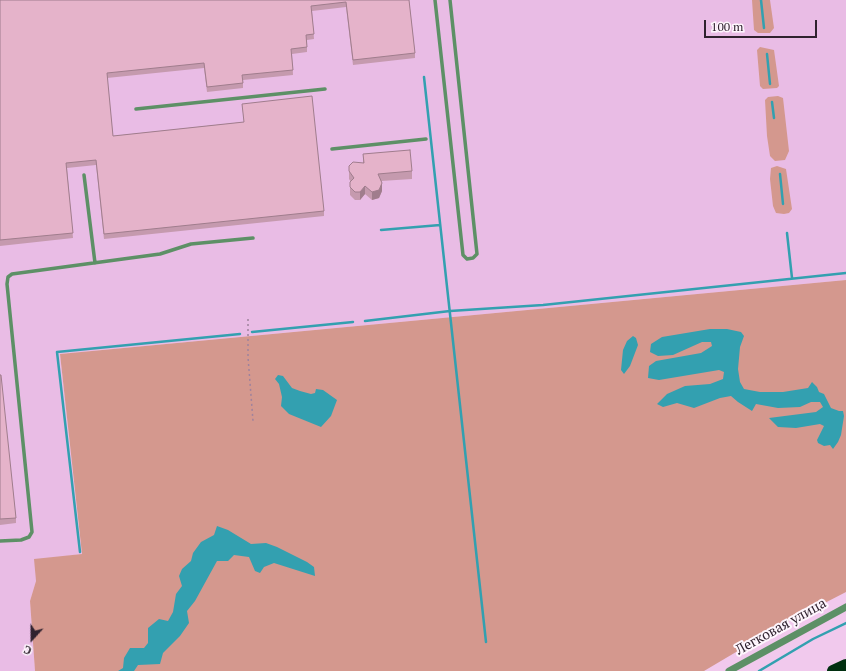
<!DOCTYPE html>
<meta charset="utf-8">
<style>
body{margin:0}
#map{position:relative;width:846px;height:671px;overflow:hidden;background:#f1c9ed;font-family:"PT Serif",serif}
canvas{display:block}
.north{position:absolute;left:12px;top:619px;width:40px;height:40px;-webkit-text-stroke:3px #fef6fd;paint-order:stroke;rotate:201deg;font-size:11px;font-weight:700;line-height:16px;text-align:center;color:#30222f}
.north::after{content:'';display:block;margin:auto;width:14px;height:18px;background:#30222f;clip-path:polygon(50% 0,100% 100%,50% 72%,0 100%)}
.scale{position:absolute;left:704px;top:20px;width:113px;height:18px;box-sizing:border-box;border:2px solid #30222f;border-top:0;padding-left:5px;font-size:12px;line-height:14px;white-space:nowrap;color:#30222f;-webkit-text-stroke:3px #fef6fd;paint-order:stroke}
</style>
<div id="map">
<canvas width="846" height="671"></canvas>
<div class="north">С</div>
<div class="scale">100 m</div>
</div>
<script>
const ctx = document.querySelector('canvas').getContext('2d');
ctx.lineJoin = 'round';
function fill(path, color) {
  ctx.fillStyle = color;
  ctx.fill(path, 'evenodd');
}
function toPath(rows) {
  const path = new Path2D();
  for (const r of rows) {
    path.moveTo(r[0], r[1]);
    for (let i = 2; i < r.length; i += 2) path.lineTo(r[i], r[i + 1]);
  }
  return path;
}
function stroke(path, color, width, dash) {
  ctx.strokeStyle = color;
  ctx.lineWidth = width;
  ctx.lineCap = dash ? 'butt' : 'round';
  ctx.setLineDash(dash || []);
  ctx.stroke(path);
}
function write(font, color, halo, rows, align = 'center') {
  ctx.font = font + ' "PT Serif",serif';
  ctx.lineWidth = 4;
  ctx.setLineDash([]);
  ctx.textBaseline = 'middle';
  ctx.strokeStyle = halo;
  ctx.fillStyle = color;
  for (const [text, x, y, turn = 0] of rows) {
    ctx.save();
    ctx.translate(x, y);
    ctx.rotate((+turn || 0) * Math.PI / 180);
    ctx.textAlign = isNaN(turn) ? turn : align;
    if (halo) ctx.strokeText(text, 0, 0);
    ctx.fillText(text, 0, 0);
    ctx.restore();
  }
}
const built = toPath([
 [0,0,846,0,846,280,60,354,82,554,35,560,36,581,30,601,35,671,0,671]
]);
const green = toPath([
 [752,0,770,0,774,28,770,33,758,33,754,30],
 [760,47,774,50,779,86,777,88,763,89,760,86,757,50],
 [778,96,783,98,789,151,785,160,775,161,770,156,767,136,765,100,768,97],
 [777,166,786,169,792,209,789,213,784,214,776,213,773,206,770,179,771,168],
 [846,280,846,592,780,626,704,671,35,671,30,601,36,581,34,559,82,554,60,354]
]);
const water = toPath([
 [710,329,727,329,741,332,744,336,740,347,738,369,740,382,744,389,760,392,783,392,808,388,812,382,817,387,819,392,824,394,831,408,839,411,843,411,844,416,841,435,838,442,833,449,830,445,824,446,818,443,817,440,824,426,820,424,796,428,778,427,769,418,816,412,823,407,820,402,811,402,800,407,778,408,756,404,752,411,738,402,731,396,720,398,694,408,677,403,663,407,657,404,667,394,685,386,710,384,723,379,724,372,719,370,659,380,648,378,649,366,656,361,701,353,712,346,711,342,702,342,673,355,658,356,650,352,651,344,662,337],
 [633,336,636,338,638,345,630,366,624,374,621,370,623,350,627,341],
 [278,375,283,376,292,388,300,391,311,394,315,393,316,389,323,390,337,400,331,416,321,427,289,414,281,406,282,397,279,384,275,379],
 [217,526,228,530,251,544,266,543,277,547,307,562,314,567,315,576,274,563,264,567,260,573,255,571,249,557,234,555,228,561,217,561,195,601,187,611,189,623,180,636,163,653,160,664,138,665,134,671,118,671,123,668,124,658,130,648,144,648,148,643,148,628,159,619,168,621,173,612,176,594,182,586,179,576,182,569,191,561,193,553,201,542,214,535]
]);
const stream = toPath([
 [761,0,764,28],
 [767,54,770,84],
 [424,77,486,642],
 [772,102,774,118],
 [780,174,783,204],
 [381,230,440,225],
 [787,233,792,278],
 [365,321,450,311,543,305,846,273],
 [252,332,353,322],
 [80,552,57,352,240,334],
 [759,671,813,639,846,623]
]);
const path = toPath([
 [248,319,248,357,253,421]
]);
const lane = toPath([
 [435,0,463,255,467,259,473,258,477,254,450,0],
 [136,109,325,89],
 [332,149,426,139],
 [84,175,95,263],
 [0,541,21,540,29,537,32,532,7,284,8,277,12,274,160,254,191,244,253,238]
]);
const street = toPath([
 [729,671,846,607]
]);
const highway = toPath([
 [833,671,846,665]
]);
const wall = toPath([
 [0,0,409,0,415,53,415,58,353,65,346,7,312,11,314,39,307,40,307,52,292,54,293,75,243,80,243,88,207,92,204,68,107,78,113,136,244,122,242,104,324,211,324,216,104,239,96,165,67,168,73,238,0,246],
 [363,154,412,171,412,179,381,181,382,191,379,198,372,200,365,194,360,200,355,200,350,195,350,187,351,182,349,179,349,171,363,163],
 [0,375,16,518,16,523,0,525]
]);
const shadedWall = toPath([
 [382,183,382,191,379,198,372,200,372,192],
 [365,186,365,194,360,200,360,192]
]);
const building = toPath([
 [0,0,409,0,415,53,353,60,346,2,311,6,314,34,306,35,307,47,291,49,293,70,242,75,243,83,207,87,204,63,107,73,113,136,244,122,242,104,312,96,324,211,104,234,96,160,66,163,73,233,0,240,0,0],
 [410,150,412,171,378,174,382,183,379,190,372,192,365,186,360,192,355,192,350,187,350,182,354,178,349,171,349,166,353,162,364,163,363,154,410,150],
 [0,375,1,375,16,518,0,519,0,375]
]);
const streetNames = [
 ["Легковая улица",781,627,-29]
];
fill(built, '#e9bce5');
fill(green, '#d4988e');
fill(water, '#33a0b0');
stroke(stream, '#33a0b0', 2.5);
stroke(path, '#9f829d', 1.5, [2, 3]);
stroke(lane, '#5d9066', 3.5);
stroke(street, '#5d9066', 7);
stroke(highway, '#012f10', 12);
fill(wall, '#c59aae');
fill(shadedWall, '#a07d8d');
fill(building, '#e5b3ca');
stroke(building, '#a07d8d', 1);
write('14px', '#30222f', '#fef6fd', streetNames);
</script>
